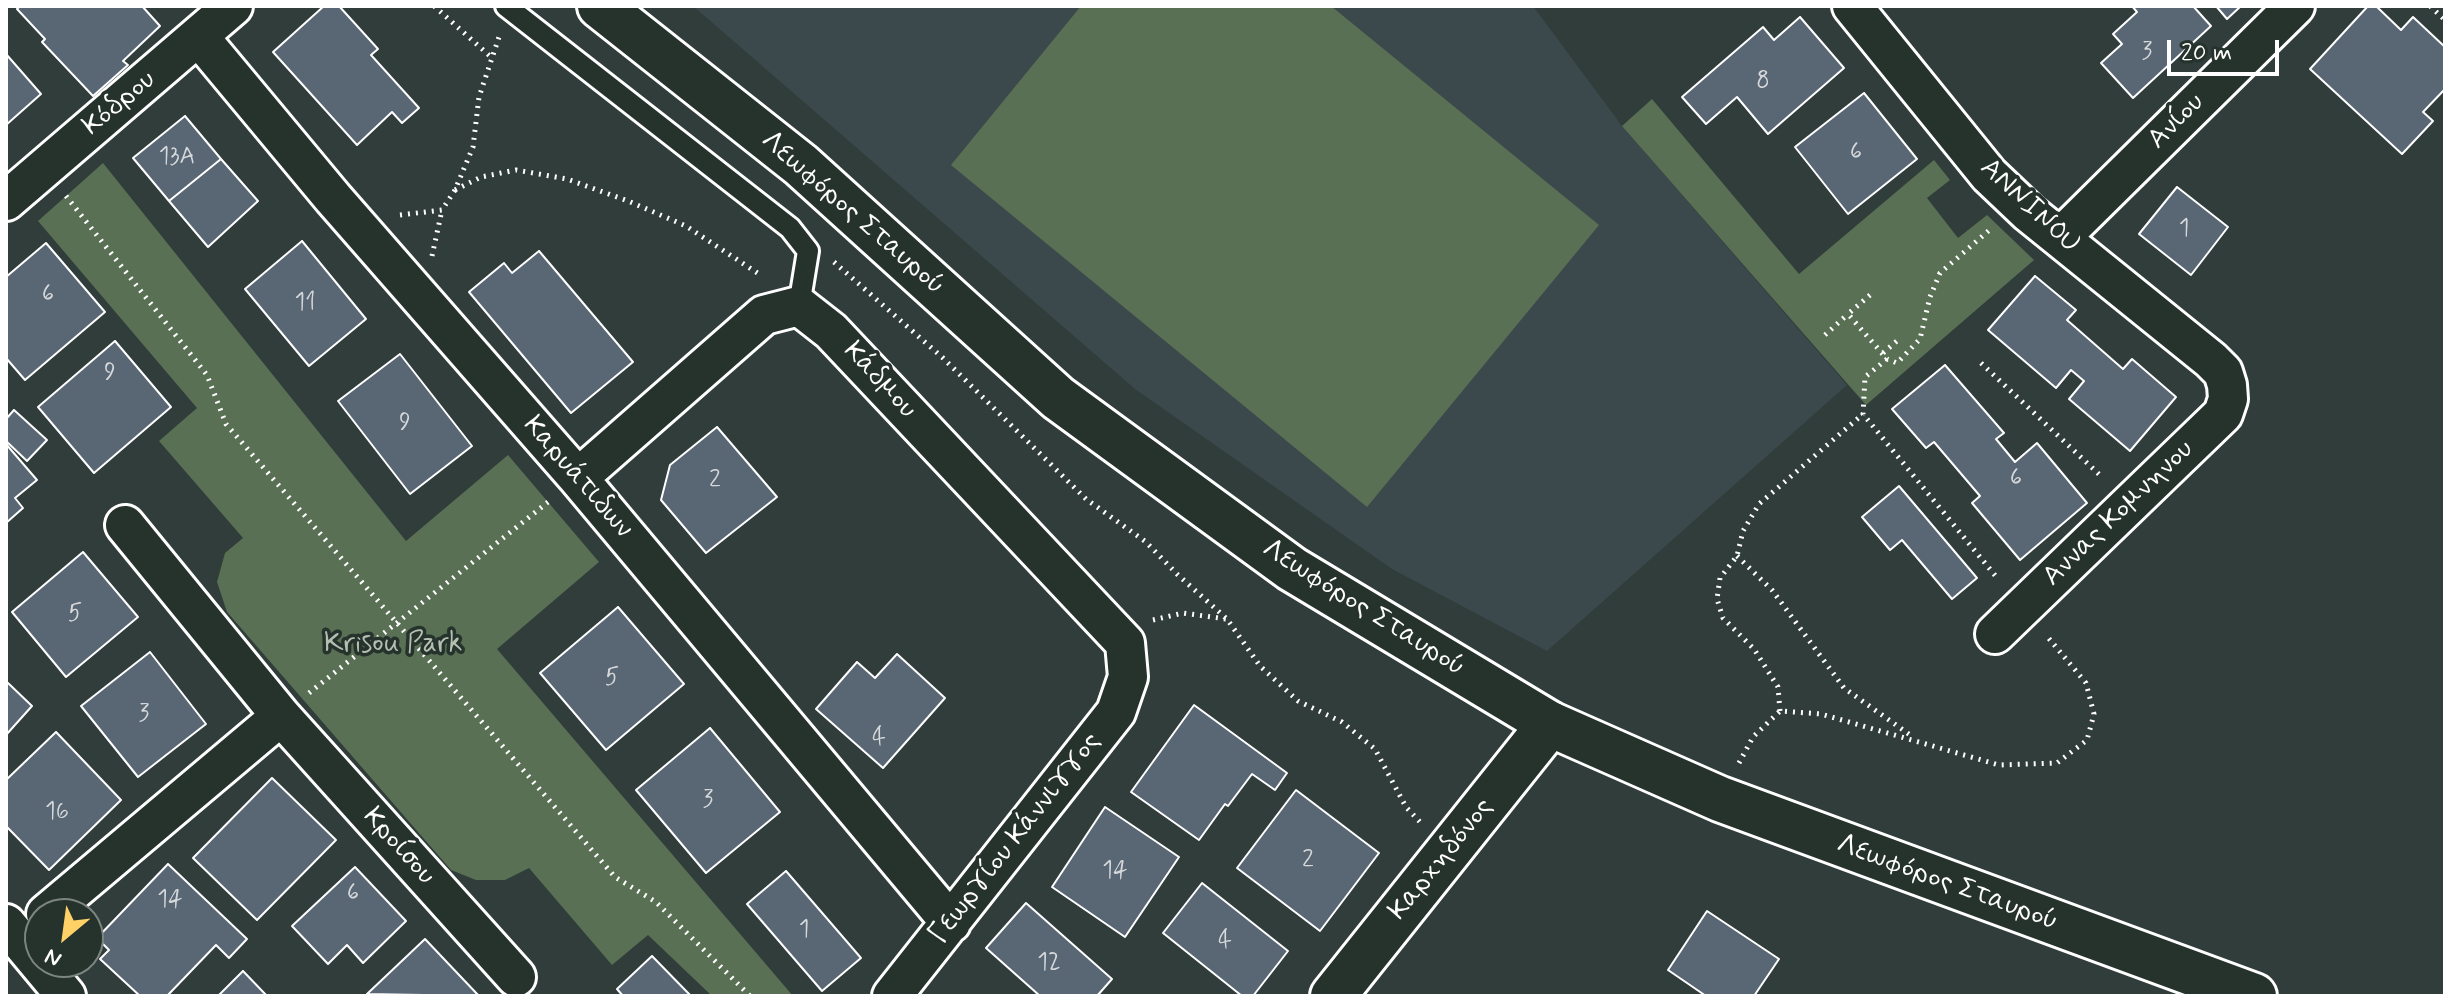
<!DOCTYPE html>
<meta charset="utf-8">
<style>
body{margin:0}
#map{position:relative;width:2451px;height:1002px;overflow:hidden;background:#303d3b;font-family:Mynerve,sans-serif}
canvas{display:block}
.frame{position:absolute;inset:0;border:8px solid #fff;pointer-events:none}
.north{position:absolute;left:24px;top:898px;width:80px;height:80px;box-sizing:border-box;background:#26332d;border:2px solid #7d8581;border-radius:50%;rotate:209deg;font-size:22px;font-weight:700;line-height:32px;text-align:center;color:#fff}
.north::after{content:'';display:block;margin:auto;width:28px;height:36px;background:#ffd166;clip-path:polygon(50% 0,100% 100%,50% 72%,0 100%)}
.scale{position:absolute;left:2167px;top:40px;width:112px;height:36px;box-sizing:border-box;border:4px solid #fff;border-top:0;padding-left:10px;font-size:24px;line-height:28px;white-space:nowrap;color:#fff;-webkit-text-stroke:6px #26332d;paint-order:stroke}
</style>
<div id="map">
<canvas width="2451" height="1002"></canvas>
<div class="frame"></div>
<div class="north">N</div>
<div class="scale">20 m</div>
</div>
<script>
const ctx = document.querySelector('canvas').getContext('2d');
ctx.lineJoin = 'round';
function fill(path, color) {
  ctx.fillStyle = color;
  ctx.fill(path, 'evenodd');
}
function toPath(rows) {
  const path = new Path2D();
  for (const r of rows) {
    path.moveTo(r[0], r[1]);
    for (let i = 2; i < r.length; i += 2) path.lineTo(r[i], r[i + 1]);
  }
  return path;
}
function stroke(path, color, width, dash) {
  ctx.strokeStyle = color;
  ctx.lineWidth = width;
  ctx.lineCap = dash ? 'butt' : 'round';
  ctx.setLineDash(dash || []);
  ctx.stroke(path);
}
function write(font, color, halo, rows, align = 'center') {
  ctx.font = font + ' Mynerve,sans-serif';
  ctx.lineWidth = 7;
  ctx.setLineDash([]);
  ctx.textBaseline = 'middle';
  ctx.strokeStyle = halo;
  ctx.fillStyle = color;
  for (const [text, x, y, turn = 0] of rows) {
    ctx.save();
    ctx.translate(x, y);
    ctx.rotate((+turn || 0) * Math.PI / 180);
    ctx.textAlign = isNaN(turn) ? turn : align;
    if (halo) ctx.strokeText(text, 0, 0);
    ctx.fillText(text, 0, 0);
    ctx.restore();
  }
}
const built = toPath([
 [693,6,1533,6,1622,126,1847,385,1547,651,1392,569,1135,389]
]);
const green = toPath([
 [1081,6,1331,6,1599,225,1367,507,951,165],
 [1652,99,1799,274,1934,160,1950,180,1927,198,1958,238,1987,215,2034,260,1866,405,1622,126],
 [103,163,406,541,508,455,599,562,497,649,793,996,712,996,648,935,612,965,529,868,505,880,476,880,451,870,227,612,217,582,225,553,243,538,159,441,197,408,38,221]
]);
const building = toPath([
 [20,6,142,6,160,26,123,61,128,65,93,96,42,42,45,39,17,9,20,6],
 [324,6,339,6,378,49,371,55,419,108,402,123,392,112,357,145,273,52,324,6],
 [2132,6,2193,6,2211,26,2133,98,2101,63,2122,44,2113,34,2137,12,2132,6],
 [2216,6,2241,6,2227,19,2216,6],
 [2368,6,2376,6,2401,30,2413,17,2445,47,2445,89,2423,112,2433,121,2402,154,2310,69,2368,6],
 [1800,17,1844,68,1768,134,1737,97,1706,124,1682,97,1763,27,1774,40,1800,17],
 [6,54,41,94,6,125,6,54],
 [1864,93,1917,159,1848,214,1795,147,1864,93],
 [185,116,221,159,169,201,133,158,185,116],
 [221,159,258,201,208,247,169,201,221,159],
 [2177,187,2228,227,2191,275,2139,234,2177,187],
 [302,241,366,319,309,366,245,289,302,241],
 [46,243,105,312,25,380,6,358,6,277,46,243],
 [539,251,633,362,571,413,469,292,504,263,512,273,539,251],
 [2035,276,2076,310,2067,320,2123,369,2132,359,2176,397,2130,451,2069,399,2084,381,2071,370,2056,388,1988,330,2035,276],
 [115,341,171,407,94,473,38,407,115,341],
 [400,354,472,446,410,494,338,401,400,354],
 [1945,365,2004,433,1996,439,2015,462,2037,443,2087,503,2020,560,1972,503,1980,496,1934,442,1926,448,1892,409,1945,365],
 [14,410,47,440,27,461,6,441,6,419,14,410],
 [717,427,777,497,706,553,661,500,670,465,717,427],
 [6,444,37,480,15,498,23,508,6,523,6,444],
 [1899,486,1977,578,1952,599,1902,540,1890,550,1862,517,1899,486],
 [83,552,138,617,66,677,12,612,83,552],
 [618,607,684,684,606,750,540,673,618,607],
 [150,652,206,724,138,777,81,706,150,652],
 [897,654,945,698,883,768,816,709,857,662,875,678,897,654],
 [8,683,32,706,6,735,6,686,8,683],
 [1194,705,1287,773,1275,790,1252,774,1228,806,1225,804,1199,840,1131,792,1194,705],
 [710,728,780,812,706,873,636,790,710,728],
 [56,732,121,800,49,870,6,826,6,780,56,732],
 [272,778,336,840,257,920,193,858,272,778],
 [1296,790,1379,853,1320,931,1237,868,1296,790],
 [1105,807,1179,857,1125,937,1052,887,1105,807],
 [168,864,247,939,229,958,216,945,167,996,140,996,100,959,109,950,97,938,168,864],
 [355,867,406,921,363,963,347,945,328,964,292,926,355,867],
 [786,871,861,958,822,991,747,904,786,871],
 [1202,883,1288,951,1253,996,1242,996,1163,933,1202,883],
 [1026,903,1112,979,1097,996,1040,996,986,948,1026,903],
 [1707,911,1779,959,1754,996,1706,996,1668,970,1707,911],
 [425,939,479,996,367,994,425,939],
 [652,956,691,996,623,996,617,989,652,956],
 [243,971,267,996,218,996,243,971]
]);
const path = toPath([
 [434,6,491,57],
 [2430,6,2445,20],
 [455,190,481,177,516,170,567,179,628,201,686,226,762,276],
 [66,196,207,375,226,424,615,877,656,902,750,996],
 [400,215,442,210,455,190,473,147,479,97,500,34],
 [432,256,442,210],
 [834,262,943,358,1086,499,1146,542,1178,575,1227,619,1260,666,1298,701,1342,722,1375,749,1406,807,1420,822],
 [1870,295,1848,314,1887,359,1897,363,1920,339,1930,297,1940,273,1993,227],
 [1825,335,1848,314],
 [1883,353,1898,340],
 [1887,359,1865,377,1863,414,1998,579],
 [1981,363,2103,478],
 [1737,556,1772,590,1844,688,1913,737],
 [1153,620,1183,613,1226,619],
 [309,693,548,502],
 [1780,711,1778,687,1754,649,1723,618,1717,599,1720,578,1737,556,1743,531,1759,504,1863,414],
 [1739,763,1753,737,1780,711,1821,714,1999,765,2057,763,2087,740,2094,714,2086,683,2046,635]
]);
const service = toPath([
 [506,6,790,228,808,251,799,306]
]);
const minor = toPath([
 [1852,6,1989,175,2029,213,2211,360,2223,372,2227,385,2228,399,2223,414,1995,634],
 [199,37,333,198,578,478,951,923],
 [6,201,233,6],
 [2060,238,2295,6],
 [578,478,764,315,799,306,831,331,1125,643,1128,677,1116,712,892,996],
 [125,525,281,716,516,977],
 [46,914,281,716],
 [6,924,66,996]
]);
const tertiary = toPath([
 [1333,996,1550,724]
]);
const secondary = toPath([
 [600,6,801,165,1058,398,1292,569,1550,724,1720,799,2254,996]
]);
const numberNames = [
 ["3",2147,53],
 ["8",1763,82],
 ["6",1856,153],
 ["13A",177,158],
 ["1",2184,230],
 ["6",48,295],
 ["11",305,304],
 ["9",110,374],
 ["9",405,424],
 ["6",2016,479],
 ["2",715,481],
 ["5",75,615],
 ["5",612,679],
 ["3",144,715],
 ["4",879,739],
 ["3",708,801],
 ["16",57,813],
 ["2",1308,861],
 ["14",1115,872],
 ["6",353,894],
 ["14",170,901],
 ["1",804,931],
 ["4",1225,942],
 ["12",1049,964]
];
const streetNames = [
 ["Κόδρου",120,104,-40],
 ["Ανίου",2177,122,-45],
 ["ANNINOU",2029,207,43],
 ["Λεωφόρος Σταυρού",852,214,41],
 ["Κάδμου",879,381,47],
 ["Καρυάτιδων",577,478,49],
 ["Αννας Κομνηνου",2119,514,-44],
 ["Λεωφόρος Σταυρού",1363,609,32],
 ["Γεωργίου Κάννιγγος",1016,839,-52],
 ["Κροίσου",398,847,48],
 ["Καρχηδόνος",1442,860,-51],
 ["Λεωφόρος Σταυρού",1947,884,20]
];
const parkNames = [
 ["Krisou Park",393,645]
];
fill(built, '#3c494c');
fill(green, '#597054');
fill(building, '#596673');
stroke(building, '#fff', 2);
stroke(service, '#fff', 26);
stroke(minor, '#fff', 44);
stroke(tertiary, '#fff', 50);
stroke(secondary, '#fff', 50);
stroke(path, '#fff', 5, [2, 6]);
stroke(service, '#26332d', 20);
stroke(minor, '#26332d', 38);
stroke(tertiary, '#26332d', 44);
stroke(secondary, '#26332d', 44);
write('24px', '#d6d9dc', null, numberNames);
write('28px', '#fff', '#26332d', streetNames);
write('28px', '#b4bfb2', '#26332d', parkNames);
</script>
